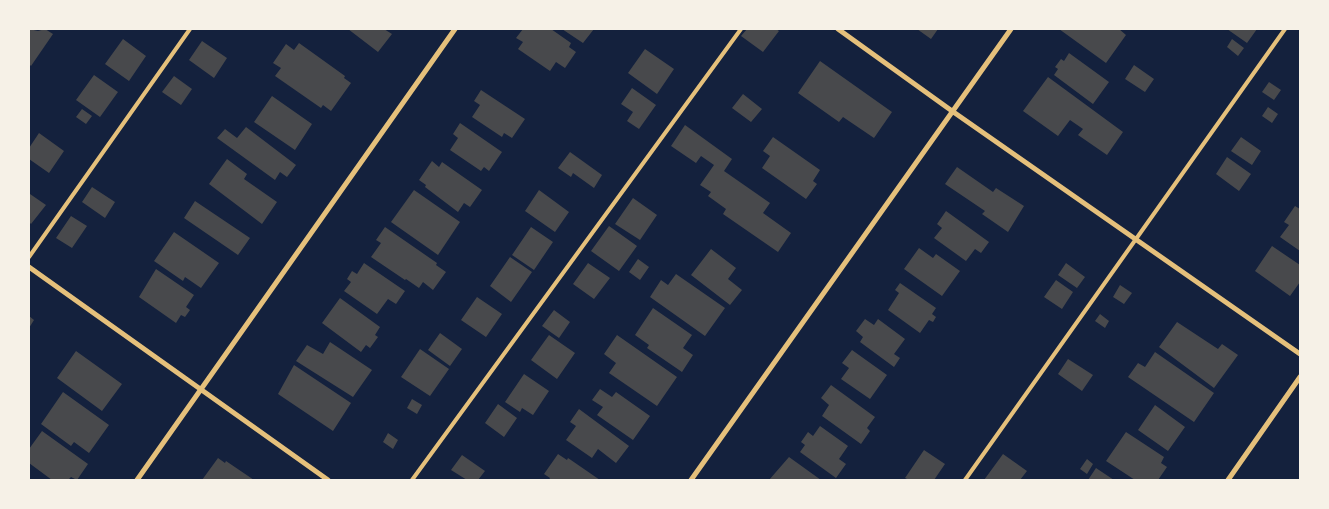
<!DOCTYPE html>
<style>
body{margin:0}
#map{position:relative;width:1329px;height:509px;overflow:hidden;background:#14213d;font-family:"DejaVu Sans",sans-serif}
canvas{display:block}
.frame{position:absolute;inset:0;border:30px solid #f6f1e7;pointer-events:none}
</style>
<div id="map">
<canvas width="1329" height="509"></canvas>
<div class="frame"></div>
</div>
<script>
const ctx = document.querySelector('canvas').getContext('2d');
ctx.lineJoin = 'round';
function fill(path, color) {
  ctx.fillStyle = color;
  ctx.fill(path, 'evenodd');
}
function toPath(rows) {
  const path = new Path2D();
  for (const r of rows) {
    path.moveTo(r[0], r[1]);
    for (let i = 2; i < r.length; i += 2) path.lineTo(r[i], r[i + 1]);
  }
  return path;
}
function stroke(path, color, width, dash) {
  ctx.strokeStyle = color;
  ctx.lineWidth = width;
  ctx.lineCap = dash ? 'butt' : 'round';
  ctx.setLineDash(dash || []);
  ctx.stroke(path);
}
const building = toPath([
 [29,29,38,31,45,29,53,34,31,66,29,64],
 [348,29,384,29,392,34,378,52],
 [523,29,551,29,571,43,569,47,576,52,565,68,556,62,550,71,518,49,523,42,516,38],
 [562,29,594,29,583,43],
 [747,29,776,29,779,31,763,52,741,36],
 [917,29,938,29,931,39],
 [1059,29,1119,29,1126,35,1106,63],
 [1227,29,1257,29,1247,43],
 [123,39,146,56,129,81,105,64],
 [1232,39,1244,48,1238,56,1227,47],
 [202,41,227,58,214,78,189,60],
 [299,43,345,76,344,78,351,83,331,111,323,105,321,108,275,76,281,68,273,63,286,44,294,50],
 [645,49,674,69,657,94,628,73],
 [1069,53,1109,82,1093,104,1054,75,1058,69,1055,67,1061,59,1064,61],
 [820,61,892,112,874,138,843,117,839,122,798,93],
 [1134,65,1154,79,1145,92,1125,79],
 [94,75,118,92,100,117,76,100],
 [174,76,192,89,181,105,162,92],
 [1048,77,1123,132,1107,155,1078,135,1083,129,1070,120,1058,136,1023,111],
 [1269,82,1281,90,1274,100,1262,92],
 [632,88,656,105,639,129,627,121,633,112,621,104],
 [481,90,525,119,512,138,504,133,502,137,472,117,480,105,474,101],
 [743,94,762,109,751,122,732,108],
 [272,96,312,124,295,150,254,122],
 [1268,107,1278,114,1272,123,1262,116],
 [82,109,92,116,86,124,76,117],
 [460,123,502,152,489,171,484,167,481,171,450,150,458,138,453,134],
 [685,125,732,159,724,171,770,203,763,213,791,233,778,252,723,214,726,209,708,196,711,192,700,185,714,165,701,156,696,163,671,146],
 [246,127,296,165,287,177,280,172,275,180,217,138,225,129,237,138],
 [39,133,64,151,49,173,29,159,29,148],
 [773,137,820,170,813,181,817,184,806,199,762,168,770,156,763,151],
 [1241,137,1261,151,1252,165,1231,151],
 [570,152,602,175,594,188,573,173,571,177,558,168],
 [1227,157,1251,174,1239,191,1216,174],
 [227,159,247,174,244,179,277,202,262,224,209,184],
 [432,161,439,167,442,162,482,190,470,207,464,203,458,212,425,187,426,185,419,180],
 [957,167,993,192,996,188,1024,206,1008,232,982,214,985,211,945,184],
 [92,187,115,202,105,218,82,202],
 [414,190,460,222,438,255,391,222],
 [539,190,569,212,555,232,525,211],
 [30,194,46,205,31,224,29,222],
 [633,198,657,215,640,240,615,224],
 [195,201,250,238,238,255,184,218],
 [1295,206,1300,209,1300,251,1280,237,1289,225,1284,222],
 [946,211,989,242,981,253,975,249,966,261,934,238,942,228,937,224],
 [71,216,87,226,72,248,56,238],
 [609,226,637,246,619,271,591,251],
 [385,227,437,263,436,265,446,272,433,290,423,282,419,288,406,279,405,280,371,257,381,243,376,240],
 [531,227,553,242,534,270,512,255],
 [174,232,219,263,201,288,185,277,183,281,154,261],
 [1272,246,1300,265,1300,282,1290,296,1255,271],
 [919,248,933,258,936,254,960,271,942,296,904,269],
 [711,249,736,268,728,279,742,290,730,305,691,275],
 [510,257,532,272,511,302,490,286],
 [638,259,649,267,640,280,629,272],
 [364,263,405,291,396,304,388,299,377,314,344,291,351,282,347,279,352,271,357,274],
 [588,263,610,278,594,299,573,284],
 [1066,263,1085,277,1077,288,1058,275],
 [156,269,194,295,186,307,190,310,185,317,181,315,176,323,139,297],
 [676,274,725,308,705,336,650,297,661,280,668,285],
 [1056,280,1073,292,1062,309,1044,297],
 [900,283,936,308,932,314,936,317,933,322,929,320,920,333,888,310,899,293,895,290],
 [1120,285,1132,293,1124,304,1113,297],
 [477,297,502,314,486,337,461,320],
 [340,298,380,327,375,335,378,337,370,348,366,345,361,352,322,323],
 [653,308,692,335,683,348,693,355,682,372,647,348,649,345,635,335],
 [554,310,570,322,559,338,542,326],
 [1100,314,1109,321,1105,328,1095,321],
 [29,316,34,320,29,328],
 [865,319,874,325,878,319,905,339,894,354,900,358,894,367,860,342,863,337,856,331],
 [1177,322,1218,349,1222,344,1238,355,1214,388,1159,347],
 [440,333,462,349,450,366,428,350],
 [549,335,575,353,557,379,531,360],
 [617,335,677,377,657,406,609,373,616,363,604,354],
 [330,342,372,370,353,397,296,361,307,345,323,354],
 [420,349,449,369,430,396,401,377],
 [852,350,887,375,870,399,841,379,849,368,842,363],
 [76,351,122,384,102,411,57,378],
 [1155,352,1214,393,1194,422,1128,377,1138,363,1145,367],
 [1068,359,1093,375,1082,391,1058,374],
 [294,365,351,403,333,431,278,394],
 [524,374,549,391,533,415,522,408,520,412,505,402],
 [831,385,875,417,867,428,870,431,861,444,822,416,829,405,821,398],
 [600,389,612,397,616,392,650,416,633,440,597,415,603,407,592,400],
 [63,392,109,425,89,453,74,442,71,446,41,424],
 [412,399,422,405,417,414,407,408],
 [498,404,517,418,504,437,485,423],
 [1155,405,1185,427,1168,451,1138,430],
 [579,409,629,446,616,463,598,449,592,458,566,440,576,426,570,422],
 [820,426,848,446,839,459,846,464,836,478,800,452,805,445,801,442,808,432,813,436],
 [42,431,88,464,77,480,71,477,68,480,52,480,29,463,29,449],
 [1126,432,1164,457,1161,463,1167,467,1158,480,1135,480,1106,461],
 [388,433,398,440,393,449,383,442],
 [924,450,945,464,934,480,909,480,905,478],
 [558,454,567,460,568,458,600,480,549,480,550,478,544,474],
 [1003,454,1027,471,1020,480,984,480],
 [462,455,485,471,478,480,467,480,451,470],
 [789,457,821,480,769,480],
 [218,458,225,463,226,461,254,480,202,480],
 [1087,459,1093,464,1087,474,1080,469],
 [1096,468,1114,480,1088,480]
]);
const service = toPath([
 [29,257,190,29],
 [412,480,741,29],
 [965,480,1285,29]
]);
const minor = toPath([
 [838,29,952,111,1300,354],
 [29,267,328,480],
 [137,480,455,29],
 [691,480,1011,29],
 [1228,480,1300,377]
]);
fill(building, '#48494c');
stroke(service, '#e5c07b', 4);
stroke(minor, '#e5c07b', 5);
</script>
